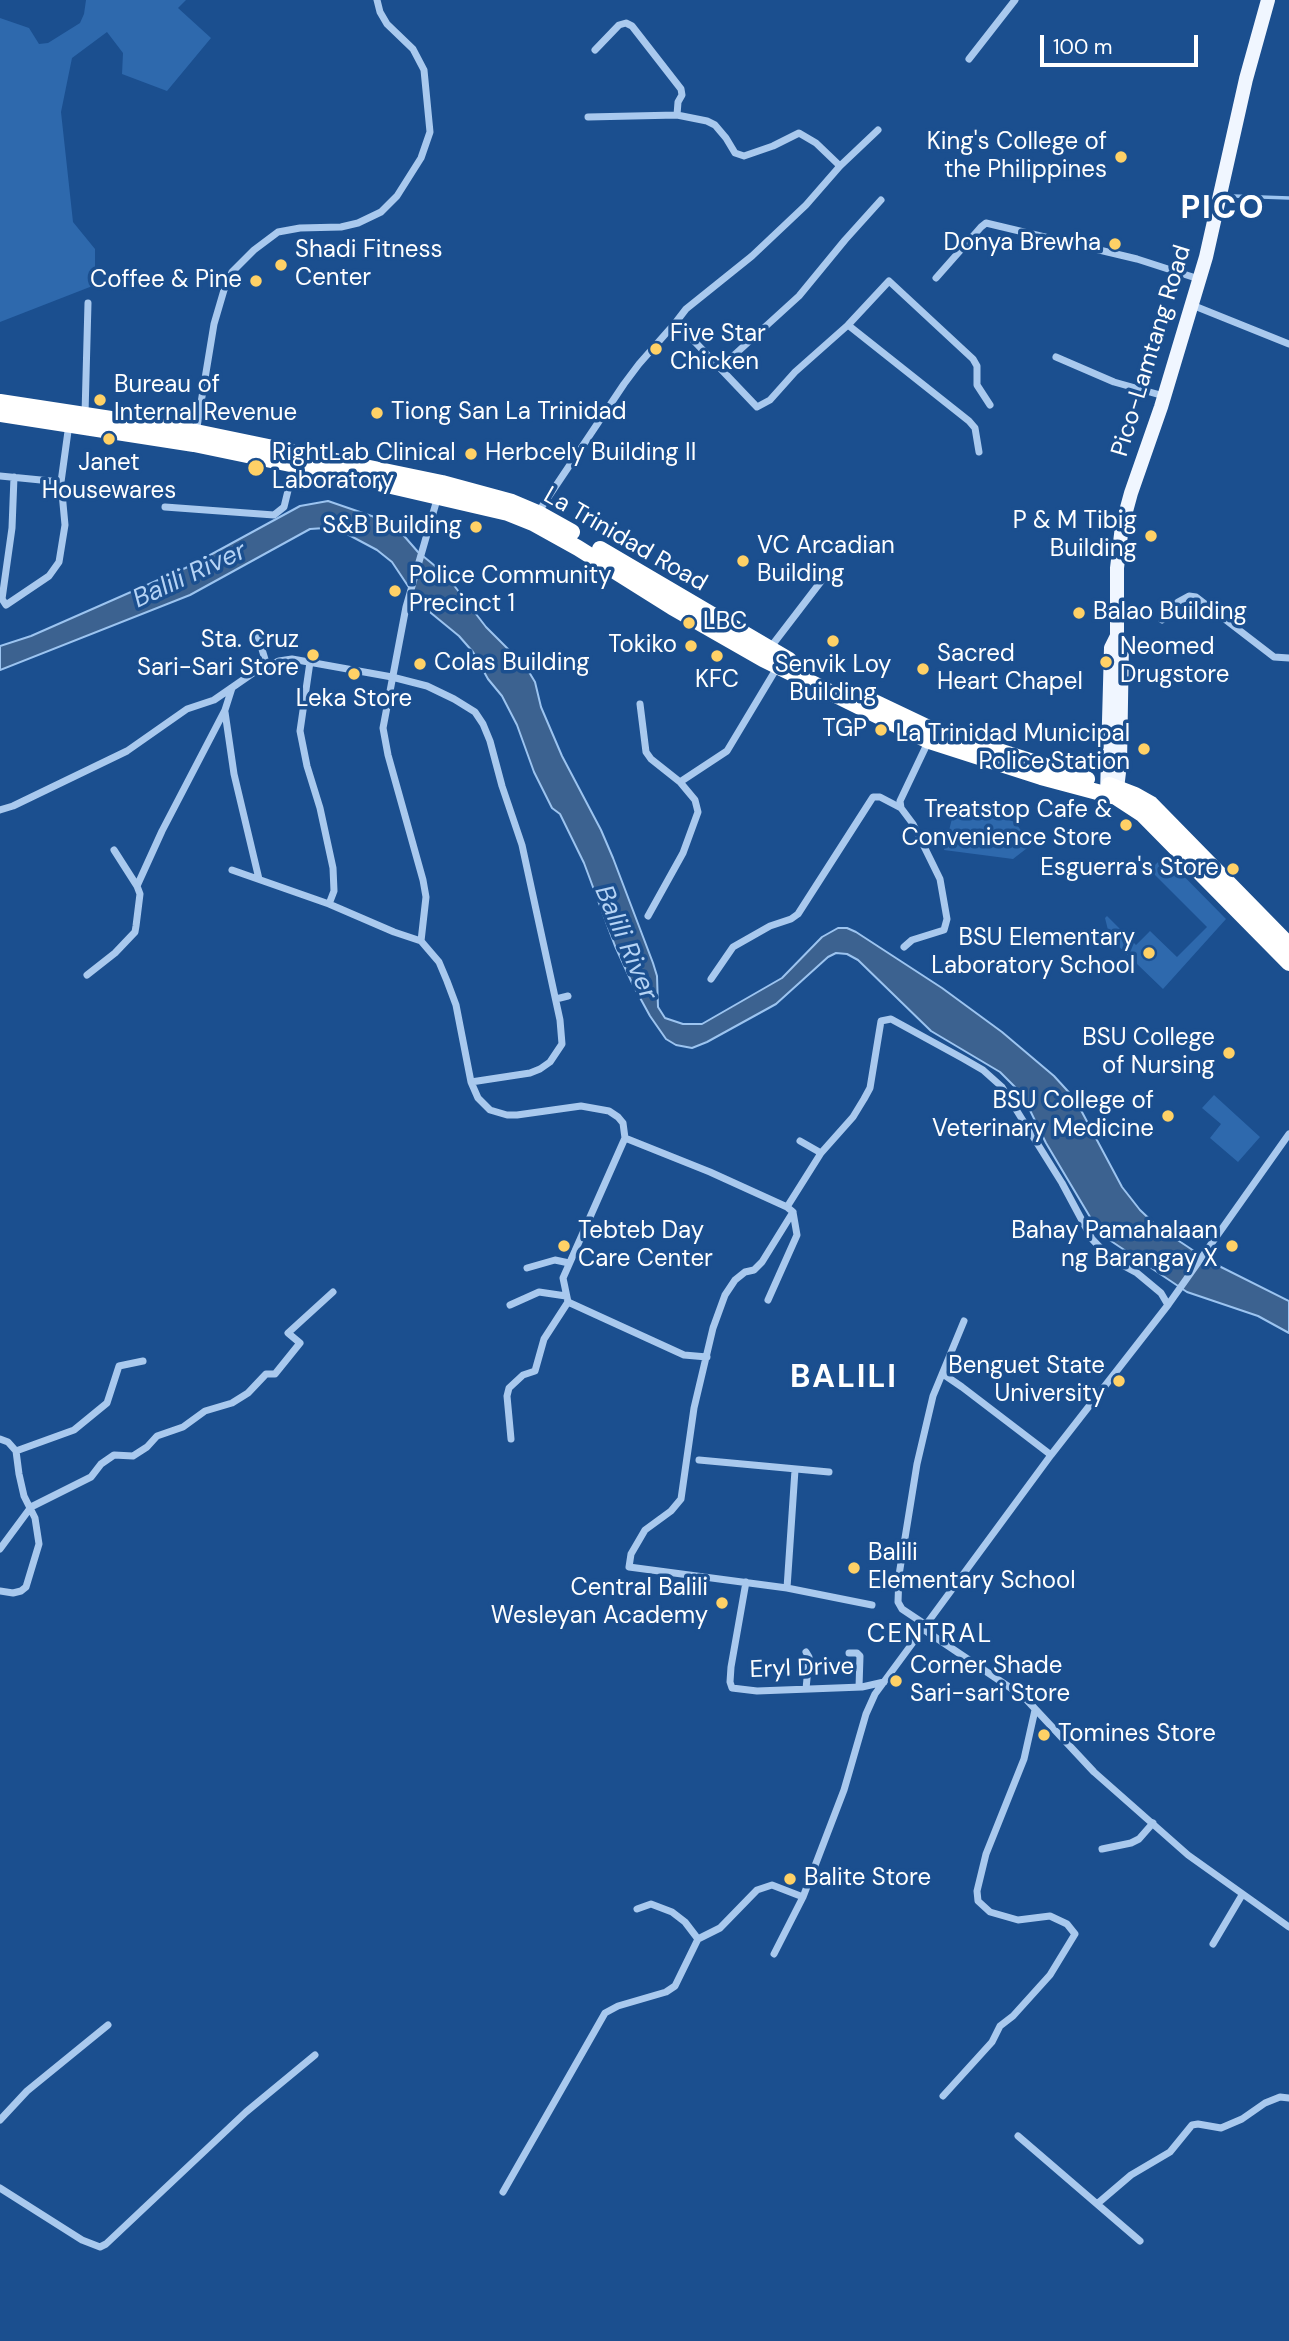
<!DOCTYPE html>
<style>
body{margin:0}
#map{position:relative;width:1289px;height:2341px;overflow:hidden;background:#1b4f8f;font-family:"DM Sans",sans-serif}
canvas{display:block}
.scale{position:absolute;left:1040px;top:35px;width:158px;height:32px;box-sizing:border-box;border:4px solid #fff;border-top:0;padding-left:9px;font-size:21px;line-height:24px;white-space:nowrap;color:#fff;-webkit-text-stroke:5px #1b4f8f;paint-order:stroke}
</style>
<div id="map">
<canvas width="1289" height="2341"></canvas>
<div class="scale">100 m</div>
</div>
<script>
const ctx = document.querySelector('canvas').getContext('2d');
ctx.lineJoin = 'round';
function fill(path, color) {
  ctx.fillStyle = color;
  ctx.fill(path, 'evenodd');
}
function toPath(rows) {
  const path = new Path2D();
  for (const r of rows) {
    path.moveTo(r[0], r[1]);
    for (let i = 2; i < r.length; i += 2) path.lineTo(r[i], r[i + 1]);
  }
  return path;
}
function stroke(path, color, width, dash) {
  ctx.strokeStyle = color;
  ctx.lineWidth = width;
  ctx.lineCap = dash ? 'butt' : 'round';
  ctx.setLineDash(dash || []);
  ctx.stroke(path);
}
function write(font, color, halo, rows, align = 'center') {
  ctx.font = font + ' "DM Sans",sans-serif';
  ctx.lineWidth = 7;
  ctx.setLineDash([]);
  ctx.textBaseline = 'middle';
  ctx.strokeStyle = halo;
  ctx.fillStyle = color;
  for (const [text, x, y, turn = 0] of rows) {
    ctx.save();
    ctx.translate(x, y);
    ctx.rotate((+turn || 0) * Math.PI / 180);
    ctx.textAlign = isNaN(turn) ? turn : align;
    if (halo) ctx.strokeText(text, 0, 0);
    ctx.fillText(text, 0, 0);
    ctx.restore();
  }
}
const green = toPath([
 [86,0,186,0,178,8,211,38,167,91,122,74,123,53,107,32,72,58,61,112,73,222,95,249,95,285,0,322,0,18,29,28,39,44,48,43,80,23,84,14],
 [956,803,1015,822,1031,845,1013,859,944,850],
 [1164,856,1226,919,1163,989,1110,938,1105,918,1107,916,1136,945,1150,931,1177,957,1207,927,1150,870],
 [1214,1095,1260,1137,1238,1162,1210,1138,1221,1124,1202,1108]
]);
const water = toPath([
 [328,501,389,522,398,529,418,552,446,575,486,627,526,667,535,682,541,707,562,756,601,830,613,858,653,963,657,976,658,1007,665,1018,683,1024,702,1024,782,978,822,937,838,928,847,928,856,932,942,988,1002,1032,1054,1076,1075,1099,1122,1187,1140,1210,1158,1227,1209,1261,1289,1301,1289,1333,1258,1316,1187,1292,1108,1239,1096,1227,1046,1143,1022,1094,1000,1072,931,1031,858,960,847,954,836,953,828,957,776,1004,707,1042,692,1048,676,1045,666,1039,650,1016,632,983,615,946,584,863,560,814,552,808,534,772,517,725,502,696,488,679,473,652,459,636,420,604,392,562,377,550,347,534,325,528,310,529,190,595,0,670,0,646,31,636,190,566,300,506,328,501]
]);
const stream = toPath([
 [1233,196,1289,198]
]);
const street = toPath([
 [595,50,619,25,626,23,632,26,681,89,682,95,678,102,677,115],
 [969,59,1015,0],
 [588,117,677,115,707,121,715,125,726,138,735,153,744,156,773,146,799,133,816,143,840,166],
 [878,130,840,166,806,205,752,256,686,309,676,322,757,407,770,400,795,372,848,325,889,281,973,359,977,366,977,385,990,405],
 [936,278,981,227,986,223,1137,259,1199,279],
 [1192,305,1289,344],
 [848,325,969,421,975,428,979,452],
 [1056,357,1114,382,1164,396],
 [721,367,799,296,845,240,881,200],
 [85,414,88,303],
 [196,433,214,324,224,290,232,272,254,250,278,232,300,228,341,227,358,223,381,212,397,196,421,158,430,132,424,70,413,49,387,24,380,12,377,0],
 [0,476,61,482],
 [14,477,12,528,2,599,6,605,49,576,59,562,65,525,61,482,69,424],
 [165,507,274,515,284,507,294,466],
 [537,514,624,384,639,364,676,322],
 [1162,620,1178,602,1189,596,1196,597,1274,657,1289,658],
 [258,636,267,666],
 [770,648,829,571],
 [310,662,300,731,307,766,320,808,333,868,334,891,329,904],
 [640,704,646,752,651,759,680,782,695,800,698,812,683,853,648,916],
 [225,712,234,774,259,879],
 [680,782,727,751,778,666],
 [0,810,13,806,127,751,187,709,214,700,253,673,279,661,292,659,392,677,427,686,454,699,475,712,483,724,490,741,502,786,522,845,560,1020,562,1044,550,1062,540,1069,530,1073,471,1082],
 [232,870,329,904,394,932,421,941,439,962,447,981,456,1005,471,1082,478,1098,490,1110,507,1115,517,1115,581,1106,609,1111,618,1117,623,1123,625,1138,563,1278,568,1302,544,1339,535,1371,523,1375,509,1388,507,1396,511,1439],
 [137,886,162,831,225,710,232,688],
 [421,941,426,897,423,880,388,755,383,728,406,607,438,496],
 [904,947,912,940,944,930,947,919,940,879,913,824,901,808,900,801,929,740],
 [87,975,115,953,135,932,136,926,140,894,137,886,114,850],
 [711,979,733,947,770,926,791,919,798,914,873,797,880,797,901,808],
 [556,999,568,996],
 [625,1138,710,1172,787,1207,793,1212,797,1235,768,1300],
 [800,1141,821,1153],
 [787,1207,821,1153,853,1117,864,1099,870,1088,881,1021,891,1019,964,1059,983,1070,1002,1087,1062,1183,1092,1239,1111,1259,1137,1273,1161,1293,1168,1305],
 [793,1212,762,1262,754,1270,745,1272,735,1280,725,1295,713,1328,694,1408,681,1499,671,1511,645,1530,631,1554,629,1567,787,1588,872,1605],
 [527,1268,555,1260,569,1263],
 [568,1302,684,1355,707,1357],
 [510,1305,539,1292,566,1296],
 [943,1374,962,1387,1051,1455],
 [0,1439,8,1442,16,1451,19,1474,24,1496,35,1518,39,1544,26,1587,21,1591,13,1593,0,1591],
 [16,1451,74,1430,107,1403,119,1366,143,1361],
 [699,1460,829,1472],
 [0,1549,31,1507,91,1477,101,1464,114,1455,133,1456,147,1447,157,1436,183,1427,205,1411,232,1403,248,1393,266,1374,275,1374,300,1343,288,1333,333,1292],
 [746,1582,731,1667,730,1682,732,1688,757,1691,862,1687,884,1682],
 [787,1588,795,1470],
 [926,1625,902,1609,898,1602,899,1575,917,1464,933,1396,964,1321],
 [923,1629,1024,1697,1094,1772,1188,1855,1289,1927],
 [849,1653,857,1653,860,1656,859,1687],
 [806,1689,809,1657,806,1652],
 [1102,1849,1131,1843,1139,1839,1153,1823],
 [637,1909,651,1904,672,1912,685,1922,698,1939],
 [1213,1944,1242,1895],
 [774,1954,803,1897,844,1790,866,1714,875,1694,1051,1455,1168,1305,1289,1134],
 [943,2096,992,2042,1000,2026,1013,2016,1050,1975,1075,1934,1067,1924,1050,1916,1018,1920,990,1912,978,1901,977,1891,986,1854,1024,1759,1035,1710],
 [0,2120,27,2091,108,2025],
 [1018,2136,1140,2241],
 [0,2188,82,2240,100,2247,106,2244,246,2112,315,2055],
 [503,2192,605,2013,618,2006,666,1992,675,1986,698,1939,720,1928,757,1890,772,1885,803,1897],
 [1097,2204,1131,2175,1170,2152,1192,2125,1198,2124,1221,2128,1242,2119,1265,2103,1280,2097,1289,2098]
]);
const primary = toPath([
 [1107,794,1111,648,1117,636],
 [1116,797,1120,764,1122,641,1117,636,1117,568,1122,526,1131,493,1161,407,1206,257,1246,79,1268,0]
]);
const highway = toPath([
 [0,402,196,432,442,483,512,502,538,513,572,532],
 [0,414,194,444,348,476,508,513,533,523,578,548,672,607,763,659,929,741,1041,777,1116,797,1142,814,1289,963],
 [600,549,789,660],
 [872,701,933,730,1087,779],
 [1109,785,1135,795,1151,804,1289,945]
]);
const markers = [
 [1121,157,7,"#ffd166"],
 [1115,244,7,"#ffd166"],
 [281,265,7,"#ffd166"],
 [256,281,7,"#ffd166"],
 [656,349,7,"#ffd166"],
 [100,400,7,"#ffd166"],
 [377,413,7,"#ffd166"],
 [109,439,7,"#ffd166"],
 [471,454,7,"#ffd166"],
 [256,468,9,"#ffd166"],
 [476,527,7,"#ffd166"],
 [1151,536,7,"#ffd166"],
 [743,561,7,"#ffd166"],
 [395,591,7,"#ffd166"],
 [1079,613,7,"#ffd166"],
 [689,623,7,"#ffd166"],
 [833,641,7,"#ffd166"],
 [691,646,7,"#ffd166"],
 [313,655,7,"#ffd166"],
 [717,656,7,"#ffd166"],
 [1106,662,7,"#ffd166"],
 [420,664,7,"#ffd166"],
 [923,669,7,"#ffd166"],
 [354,674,7,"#ffd166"],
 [881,730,7,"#ffd166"],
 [1144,749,7,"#ffd166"],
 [1126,825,7,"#ffd166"],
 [1233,869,7,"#ffd166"],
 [1149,953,7,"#ffd166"],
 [1229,1053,7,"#ffd166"],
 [1168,1116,7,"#ffd166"],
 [564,1246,7,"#ffd166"],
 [1232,1246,7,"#ffd166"],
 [1119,1381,7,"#ffd166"],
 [854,1568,7,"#ffd166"],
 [722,1603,7,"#ffd166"],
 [896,1681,7,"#ffd166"],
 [1044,1735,7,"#ffd166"],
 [790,1879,7,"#ffd166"]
];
const poiNames = [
 ["King's College of",1107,143,"right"],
 ["the Philippines",1107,171,"right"],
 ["Donya Brewha",1101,244,"right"],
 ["Shadi Fitness",295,251],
 ["Center",295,279],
 ["Coffee & Pine",242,281,"right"],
 ["Five Star",670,335],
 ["Chicken",670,363],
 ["Bureau of",114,386],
 ["Internal Revenue",114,414],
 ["Tiong San La Trinidad",391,413],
 ["RightLab Clinical",272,454],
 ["Laboratory",272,482],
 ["Herbcely Building II",485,454],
 ["Janet",109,464,"center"],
 ["Housewares",109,492,"center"],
 ["P & M Tibig",1137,522,"right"],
 ["Building",1137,550,"right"],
 ["S&B Building",462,527,"right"],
 ["VC Arcadian",757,547],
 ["Building",757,575],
 ["Police Community",409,577],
 ["Precinct 1",409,605],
 ["Balao Building",1093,613],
 ["LBC",703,623],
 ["Sta. Cruz",299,641,"right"],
 ["Sari-Sari Store",299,669,"right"],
 ["Tokiko",677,646,"right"],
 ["Neomed",1120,648],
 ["Drugstore",1120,676],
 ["Sacred",937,655],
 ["Heart Chapel",937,683],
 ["Colas Building",434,664],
 ["Senvik Loy",833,666,"center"],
 ["Building",833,694,"center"],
 ["KFC",717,681,"center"],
 ["Leka Store",354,700,"center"],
 ["TGP",867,730,"right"],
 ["La Trinidad Municipal",1130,735,"right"],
 ["Police Station",1130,763,"right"],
 ["Treatstop Cafe &",1112,811,"right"],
 ["Convenience Store",1112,839,"right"],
 ["Esguerra's Store",1219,869,"right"],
 ["BSU Elementary",1135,939,"right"],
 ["Laboratory School",1135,967,"right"],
 ["BSU College",1215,1039,"right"],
 ["of Nursing",1215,1067,"right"],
 ["BSU College of",1154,1102,"right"],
 ["Veterinary Medicine",1154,1130,"right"],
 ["Tebteb Day",578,1232],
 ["Care Center",578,1260],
 ["Bahay Pamahalaan",1218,1232,"right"],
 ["ng Barangay X",1218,1260,"right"],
 ["Benguet State",1105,1367,"right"],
 ["University",1105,1395,"right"],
 ["Balili",868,1554],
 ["Elementary School",868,1582],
 ["Central Balili",708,1589,"right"],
 ["Wesleyan Academy",708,1617,"right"],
 ["Corner Shade",910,1667],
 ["Sari-sari Store",910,1695],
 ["Tomines Store",1058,1735],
 ["Balite Store",804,1879]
];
const streetNames = [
 ["Pico-Lamtang Road",1152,351,-73],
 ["La Trinidad Road",625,540,30],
 ["Eryl Drive",802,1669,-2]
];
const waterNames = [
 ["Balili River",190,576,-25],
 ["Balili River",625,943,67]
];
const neighbourhoodNames = [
 ["CENTRAL",930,1635]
];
const districtNames = [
 ["PICO",1223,210],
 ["BALILI",844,1379]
];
fill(green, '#2e69ad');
fill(water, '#3c6290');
stroke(water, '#9cc4f0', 2);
stroke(stream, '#9cc4f0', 3.5);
stroke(street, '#a9c9ee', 7);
stroke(primary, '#f0f6ff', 14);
stroke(highway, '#fff', 16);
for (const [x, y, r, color] of markers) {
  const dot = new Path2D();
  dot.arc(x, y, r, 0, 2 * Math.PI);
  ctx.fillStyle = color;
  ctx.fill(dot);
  stroke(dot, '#1b4f8f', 2.5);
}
write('24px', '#fff', '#1b4f8f', poiNames, 'left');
write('24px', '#fff', '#1b4f8f', streetNames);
write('italic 26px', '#b5d3f5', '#1b4f8f', waterNames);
ctx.letterSpacing = '2px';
write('26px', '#fff', '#1b4f8f', neighbourhoodNames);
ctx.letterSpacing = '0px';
ctx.letterSpacing = '2px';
write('bold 32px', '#fff', '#1b4f8f', districtNames);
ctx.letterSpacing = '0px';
</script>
